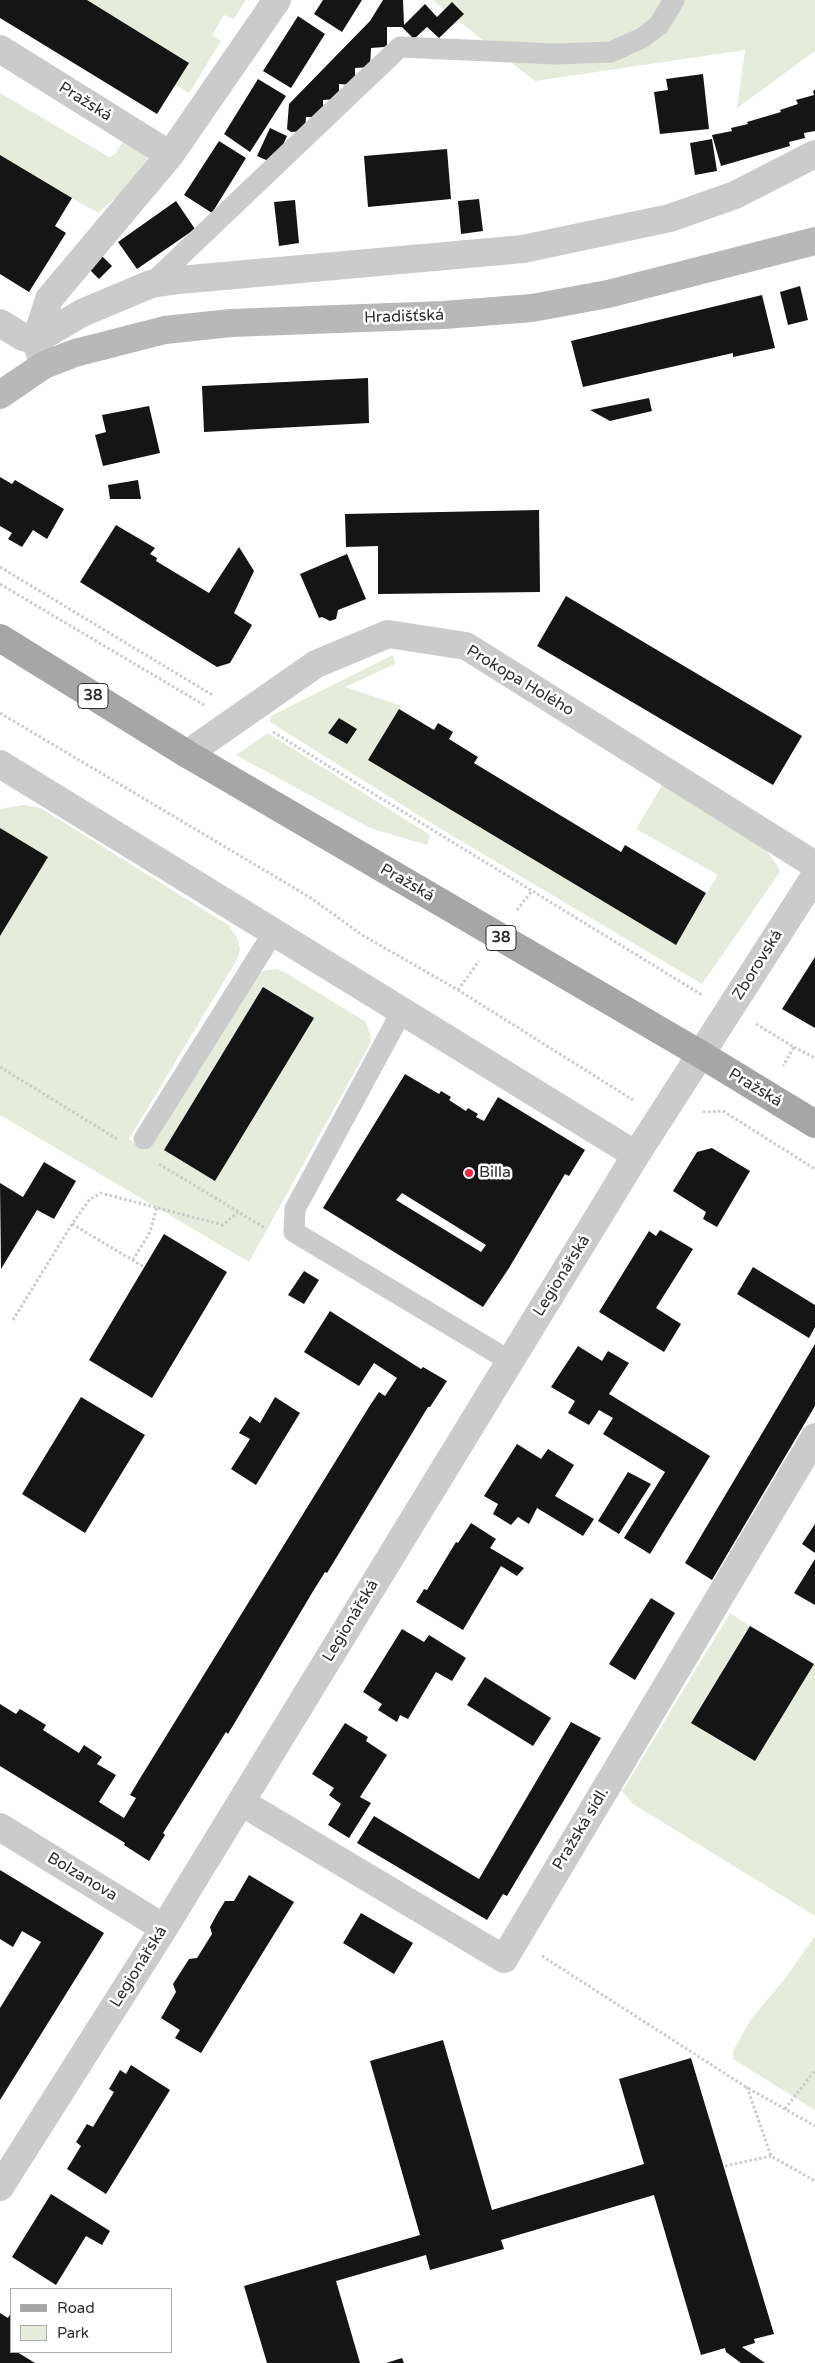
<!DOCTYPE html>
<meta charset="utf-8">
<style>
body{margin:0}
#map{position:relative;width:815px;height:2363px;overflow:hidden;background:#fff;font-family:"Varela Round",sans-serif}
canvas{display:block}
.legend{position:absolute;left:10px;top:2288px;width:162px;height:65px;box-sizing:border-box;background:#fff;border:1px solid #ababab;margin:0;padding:6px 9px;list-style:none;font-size:15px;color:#2e2e2e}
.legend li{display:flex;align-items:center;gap:10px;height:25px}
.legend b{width:25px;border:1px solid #ababab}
</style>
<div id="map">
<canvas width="815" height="2363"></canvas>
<ul class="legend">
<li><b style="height:6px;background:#a6a6a6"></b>Road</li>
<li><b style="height:14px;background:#e6ecdb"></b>Park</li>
</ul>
</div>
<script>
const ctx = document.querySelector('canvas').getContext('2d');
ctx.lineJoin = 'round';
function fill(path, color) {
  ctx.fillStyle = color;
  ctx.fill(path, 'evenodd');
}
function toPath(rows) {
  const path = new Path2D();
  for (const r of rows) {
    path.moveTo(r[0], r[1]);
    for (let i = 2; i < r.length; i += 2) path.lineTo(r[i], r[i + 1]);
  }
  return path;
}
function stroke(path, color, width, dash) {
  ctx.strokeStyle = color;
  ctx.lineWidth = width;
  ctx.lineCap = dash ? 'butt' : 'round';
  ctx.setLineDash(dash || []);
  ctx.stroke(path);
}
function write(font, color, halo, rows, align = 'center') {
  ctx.font = font + ' "Varela Round",sans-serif';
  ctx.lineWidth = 5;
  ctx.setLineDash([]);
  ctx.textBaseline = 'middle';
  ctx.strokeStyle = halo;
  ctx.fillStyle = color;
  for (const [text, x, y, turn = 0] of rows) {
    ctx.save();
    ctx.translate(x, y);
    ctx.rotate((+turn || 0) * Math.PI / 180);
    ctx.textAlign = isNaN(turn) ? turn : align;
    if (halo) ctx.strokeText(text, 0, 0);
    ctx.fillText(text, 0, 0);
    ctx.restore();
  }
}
const green = toPath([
 [87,0,246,0,234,19,224,15,212,35,221,41,189,93,175,85,188,62],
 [432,0,815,0,815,51,737,108,745,50,535,81],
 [0,93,109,157,114,155,125,139,146,152,148,161,143,174,98,213,72,198,0,155],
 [393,655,395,664,345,687,402,706,368,760,676,944,718,875,636,829,662,785,762,845,777,865,780,872,702,984,436,826,270,722,271,716],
 [268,733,430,835,427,845,370,828,236,755],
 [23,805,41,808,228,925,237,937,240,949,238,958,129,1139,145,1151,248,983,262,971,276,969,286,973,366,1022,371,1037,370,1044,249,1262,0,1115,0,809],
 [730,1613,750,1626,691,1723,755,1761,815,1662,815,1916,633,1804,620,1789,623,1790],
 [815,1936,815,2110,733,2059,733,2051,751,2019,784,1980]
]);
const building = toPath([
 [0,0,87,0,189,63,157,114,0,18],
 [323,0,362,0,342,32,314,14],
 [383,0,403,0,404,25,425,4,437,17,452,2,464,14,439,38,427,27,414,39,402,27,387,27,387,45,384,47,371,48,370,67,355,68,355,82,352,85,339,84,339,99,323,100,323,115,320,117,306,117,305,131,291,132,287,129,289,104,370,21],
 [298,16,325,34,291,88,263,71],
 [703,74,709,129,660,134,654,92,668,90,666,79],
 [258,79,286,96,250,152,224,134],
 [815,90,815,131,804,133,805,138,789,142,790,146,721,166,712,135,732,131,731,128,748,124,747,122,781,112,780,110,798,104,796,100,814,95,813,91],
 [270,128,287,136,276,161,273,163,257,156],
 [712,139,717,171,695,175,690,143],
 [219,141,246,158,212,213,184,195],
 [447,149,451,199,368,207,364,156],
 [0,155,72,198,55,226,66,233,29,292,0,274],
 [479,199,483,231,461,234,458,201],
 [295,200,299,243,279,246,274,202],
 [176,201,195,229,137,269,118,242],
 [102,256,112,266,99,279,89,269],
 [800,286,808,320,788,325,780,292],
 [762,295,775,348,733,357,733,353,583,387,571,341],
 [368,378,369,423,204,432,202,386],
 [649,398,652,411,610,421,590,410],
 [149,406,160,453,103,466,95,435,106,432,102,415],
 [0,477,12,484,15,480,64,509,47,539,33,530,22,547,8,539,12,533,0,526],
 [138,480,141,499,110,499,108,485],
 [539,510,540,592,378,594,378,546,346,547,345,514],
 [116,525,155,548,150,554,157,558,156,561,209,593,239,547,254,571,234,613,252,625,230,663,217,667,80,582],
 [347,554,366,599,338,610,336,619,330,621,322,617,319,618,300,574],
 [566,596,802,736,773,785,537,646],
 [399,709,434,730,438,723,453,732,449,739,478,757,474,763,621,852,625,845,706,893,676,945,368,760],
 [339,718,357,729,347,744,328,733],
 [0,828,48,857,0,936],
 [815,957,815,1028,782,1009],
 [263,987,314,1018,215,1181,164,1150],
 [405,1074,439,1094,441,1091,451,1097,449,1100,466,1111,468,1108,478,1114,476,1117,484,1121,498,1097,585,1150,569,1176,565,1174,509,1268,483,1307,323,1208],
 [402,1193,486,1245,481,1252,396,1200],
 [712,1148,750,1171,717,1227,703,1219,706,1212,673,1191,697,1152],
 [44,1162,76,1181,54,1219,37,1210,1,1269,0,1183,23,1197],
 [660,1230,693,1249,656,1308,681,1324,664,1352,599,1312,649,1231,656,1236],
 [164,1234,227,1272,152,1398,89,1360],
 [753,1267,815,1305,815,1327,809,1338,737,1294],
 [304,1271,319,1280,304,1304,288,1295],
 [330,1311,421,1369,423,1367,447,1381,430,1407,428,1407,327,1573,325,1572,312,1593,228,1734,226,1732,163,1833,165,1835,149,1861,124,1845,125,1843,0,1766,0,1704,16,1714,20,1709,46,1725,43,1730,79,1753,84,1745,102,1757,97,1764,116,1775,99,1802,124,1818,136,1798,130,1795,139,1780,369,1407,379,1392,385,1396,397,1378,374,1363,359,1386,304,1352],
 [815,1344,815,1406,712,1580,685,1563],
 [578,1346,602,1361,608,1351,629,1363,609,1394,710,1456,650,1554,624,1538,665,1472,603,1434,613,1418,599,1410,589,1425,568,1413,575,1401,551,1387],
 [81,1397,145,1435,85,1533,22,1494],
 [275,1397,300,1413,256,1485,231,1469,250,1439,239,1433,250,1416,260,1423],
 [517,1444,541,1459,548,1449,574,1465,555,1496,594,1519,583,1536,537,1508,529,1524,518,1517,511,1525,493,1514,498,1504,484,1496],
 [628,1472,651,1484,619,1534,598,1521],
 [471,1523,496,1539,490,1548,524,1568,517,1576,501,1566,463,1630,416,1602,424,1589,427,1590,456,1542,458,1543],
 [815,1524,815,1553,802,1544],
 [815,1559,815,1605,794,1593],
 [651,1598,675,1613,635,1680,609,1664],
 [750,1626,814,1664,755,1761,691,1723],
 [402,1629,424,1642,429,1635,466,1658,452,1681,436,1672,408,1719,400,1715,397,1722,378,1710,382,1704,363,1692],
 [485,1677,551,1718,533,1746,467,1705],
 [571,1722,601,1738,507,1896,503,1894,487,1920,357,1843,374,1816,479,1879],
 [345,1723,368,1737,366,1741,387,1755,360,1797,371,1803,349,1838,328,1825,341,1804,329,1795,334,1788,312,1774],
 [0,1870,104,1933,0,2100,0,2008,41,1942,22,1931,13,1947,0,1939],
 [249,1875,294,1902,201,2053,175,2038,180,2030,161,2018,176,1992,173,1984,189,1959,197,1958,212,1934,210,1927,217,1914,225,1901,234,1901],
 [361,1913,413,1943,394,1974,343,1943],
 [443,2040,492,2210,644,2164,619,2079,691,2058,774,2334,754,2339,755,2343,742,2347,765,2363,741,2363,726,2352,725,2348,701,2355,654,2195,501,2240,504,2249,430,2270,426,2255,336,2281,360,2363,267,2363,244,2286,420,2235,370,2061],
 [131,2065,170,2090,106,2194,67,2169,81,2146,76,2142,87,2124,93,2127,114,2092,109,2089,120,2070,126,2074],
 [51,2194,110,2231,102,2245,86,2236,56,2285,12,2257],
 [0,2313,8,2318,11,2313,11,2352,17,2352,35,2363,0,2363],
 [402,2358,404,2363,386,2363]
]);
const path = toPath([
 [0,567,214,696],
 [0,584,204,705],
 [0,713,311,898,362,935,458,990,633,1100],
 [273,732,702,995],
 [517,910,532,891],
 [458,990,479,961],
 [756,1024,794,1047,783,1066],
 [794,1047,815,1058],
 [0,1067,117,1139],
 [703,1112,723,1111,815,1169],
 [159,1164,265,1228],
 [72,1224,144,1267],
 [133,1260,150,1232,157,1207],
 [13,1320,72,1224,90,1199,101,1193,223,1225,238,1212],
 [542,1956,746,2087,815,2126],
 [747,2087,771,2156,815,2181],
 [785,2109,815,2070],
 [725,2166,771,2156]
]);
const lane = toPath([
 [151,284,400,47,555,54,611,52,642,38,659,25,674,0],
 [402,1011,295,1209,294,1232,510,1361],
 [144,1139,273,933]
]);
const street = toPath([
 [0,49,170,155],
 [0,323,23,337,36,340,41,357],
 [36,340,82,313,151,284,179,280,523,249,670,218,735,195,815,154],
 [36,340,49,299,170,155,277,0],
 [187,754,316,664,388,634,466,646,815,865],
 [0,764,636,1155],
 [241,1802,504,1959,815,1437],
 [0,1827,164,1928],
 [0,2187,164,1928,636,1155,815,876]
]);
const secondary = toPath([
 [0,395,44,365,75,353,165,330,231,323,444,315,532,308,608,294,815,241]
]);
const primary = toPath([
 [0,638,187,754,702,1055,815,1124]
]);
const markers = [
 [469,1173,5,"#f02545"]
];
const shields = [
 [93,696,30],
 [501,938,30]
];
const shieldNames = [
 ["38",93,696],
 ["38",501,938]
];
const streetNames = [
 ["Pražská",85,102,32],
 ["Hradišťská",404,317,-2],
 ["Prokopa Holého",520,681,31],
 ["Pražská",407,883,30],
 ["Zborovská",758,965,-58],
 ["Pražská",755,1088,31],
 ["Legionářská",562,1276,-58],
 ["Legionářská",351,1621,-59],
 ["Pražská sídl.",581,1829,-59],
 ["Bolzanova",82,1877,31],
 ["Legionářská",139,1967,-58]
];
const poiNames = [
 ["Billa",479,1173]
];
fill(green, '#e6ecdb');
fill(building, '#151515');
stroke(path, '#cbcbcb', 3, [2.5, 2.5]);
stroke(lane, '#cbcbcb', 21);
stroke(street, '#cbcbcb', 28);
stroke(secondary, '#b8b8b8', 28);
stroke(primary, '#a6a6a6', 28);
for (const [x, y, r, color] of markers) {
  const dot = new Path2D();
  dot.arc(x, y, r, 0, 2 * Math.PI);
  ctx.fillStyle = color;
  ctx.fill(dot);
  stroke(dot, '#fff', 2);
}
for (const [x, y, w] of shields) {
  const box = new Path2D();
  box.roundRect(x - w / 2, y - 12.5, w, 25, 4);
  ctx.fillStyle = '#fff';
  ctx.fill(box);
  stroke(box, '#2e2e2e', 1);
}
write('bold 15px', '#2e2e2e', null, shieldNames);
write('16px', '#2e2e2e', '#fff', streetNames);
write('16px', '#2e2e2e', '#fff', poiNames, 'left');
</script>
